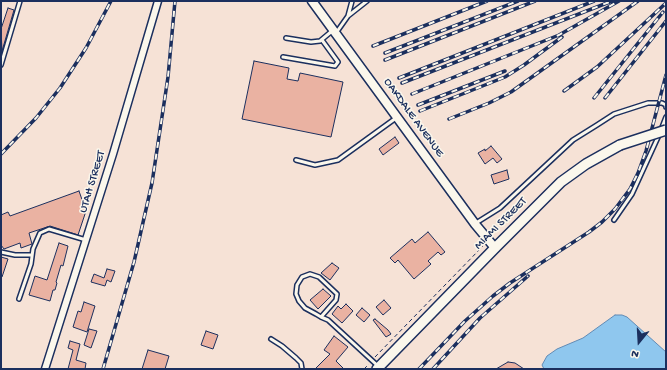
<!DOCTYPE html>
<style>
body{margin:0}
#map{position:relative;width:667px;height:370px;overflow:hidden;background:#f6e2d6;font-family:"Gochi Hand",sans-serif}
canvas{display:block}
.frame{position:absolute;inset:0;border:2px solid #1b2f5e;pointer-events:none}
.north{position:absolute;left:619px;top:322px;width:40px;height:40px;-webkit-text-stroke:3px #fbf7ec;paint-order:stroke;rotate:198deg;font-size:11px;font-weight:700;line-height:16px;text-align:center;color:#1b2f5e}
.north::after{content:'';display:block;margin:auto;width:14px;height:18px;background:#1b2f5e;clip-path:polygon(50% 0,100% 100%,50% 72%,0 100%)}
</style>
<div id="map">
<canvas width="667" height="370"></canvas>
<div class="frame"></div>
<div class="north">N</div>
</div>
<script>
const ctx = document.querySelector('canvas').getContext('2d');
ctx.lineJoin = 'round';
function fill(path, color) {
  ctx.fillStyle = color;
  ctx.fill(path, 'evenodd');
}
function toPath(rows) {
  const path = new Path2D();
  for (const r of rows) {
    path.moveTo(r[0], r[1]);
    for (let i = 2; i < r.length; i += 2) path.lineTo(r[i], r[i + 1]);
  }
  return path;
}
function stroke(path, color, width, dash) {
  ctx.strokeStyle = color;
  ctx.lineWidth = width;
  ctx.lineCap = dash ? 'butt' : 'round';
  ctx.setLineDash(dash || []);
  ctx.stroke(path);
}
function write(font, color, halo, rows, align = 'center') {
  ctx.font = font + ' "Gochi Hand",sans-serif';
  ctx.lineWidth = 3;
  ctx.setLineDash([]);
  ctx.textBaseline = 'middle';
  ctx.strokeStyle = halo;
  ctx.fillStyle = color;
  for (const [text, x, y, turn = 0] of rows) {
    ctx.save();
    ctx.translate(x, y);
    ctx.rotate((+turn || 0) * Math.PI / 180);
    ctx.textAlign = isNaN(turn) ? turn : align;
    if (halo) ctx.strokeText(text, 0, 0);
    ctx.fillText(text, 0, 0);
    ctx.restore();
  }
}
const water = toPath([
 [615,315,622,315,627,317,666,352,666,369,544,369,542,365,547,356,557,349,583,338,615,315]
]);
const building = toPath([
 [8,8,14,10,2,51,1,29,8,8],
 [254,61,289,68,287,79,298,81,300,73,343,82,331,137,242,119,254,61],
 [395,137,399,143,383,155,379,149,395,137],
 [491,146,502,159,497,163,493,158,485,164,478,153,485,149,485,151,491,146],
 [507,170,509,179,494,184,491,175,507,170],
 [79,191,86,211,78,235,50,226,29,233,32,244,21,248,20,243,4,249,1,245,1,215,8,212,10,216,79,191],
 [428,232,445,252,441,255,438,252,428,261,431,264,414,279,398,260,395,263,390,258,412,239,415,243,428,232],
 [59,243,68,246,63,266,61,265,56,282,57,283,55,290,53,290,50,301,29,295,35,276,47,280,59,243],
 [1,257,8,259,2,277,1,277,1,257],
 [332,263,339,268,330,280,321,273,332,263],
 [107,269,115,271,111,282,107,280,105,286,91,282,94,274,104,278,107,269],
 [323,289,331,296,318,309,310,300,323,289],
 [384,300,391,308,383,315,376,307,384,300],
 [84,302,95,306,87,332,73,327,78,311,81,312,84,302],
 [346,304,353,311,342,323,332,314,338,306,341,309,346,304],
 [362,308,370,315,364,322,356,315,362,308],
 [375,319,388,330,391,334,386,337,373,320,375,319],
 [89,329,97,331,91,348,84,345,89,329],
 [206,331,218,335,213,349,201,345,206,331],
 [334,336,348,347,336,361,344,369,315,369,330,354,324,350,334,336],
 [70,341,80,344,76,360,86,363,85,369,68,369,73,350,68,348,70,341],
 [148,350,169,356,165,369,142,369,148,350],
 [508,362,515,363,524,369,496,369,508,362]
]);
const path = toPath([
 [375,357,483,246],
 [364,369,369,364]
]);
const service = toPath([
 [348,16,367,1],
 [336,33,348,16,352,1],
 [286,38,311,42,320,41,332,31],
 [283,57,335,66,338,62,322,40],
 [1,65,20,1],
 [661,130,666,117],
 [296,160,315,165,338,160,396,118],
 [614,220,632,194,659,135],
 [476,223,500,208,573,140,597,125,614,114,648,103,662,103,666,105,666,107],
 [1,252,15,255,32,255],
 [19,299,31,264,33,249,40,233,49,229,86,240],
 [321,317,336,300,337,294,319,277,310,274,302,277,297,285,296,294,299,301,305,308,316,314,321,317,328,320,378,366],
 [271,339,282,346,296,358,301,363,302,369]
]);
const minor = toPath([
 [45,369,113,154,158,1]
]);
const tertiary = toPath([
 [312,1,475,224,495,248]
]);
const secondary = toPath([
 [377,369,495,248,561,182,586,164,620,145]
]);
const rail = toPath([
 [373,46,487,1],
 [385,53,518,1],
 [385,60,535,1],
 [399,78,594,1],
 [402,83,612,1],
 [564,91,597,67,666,3],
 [412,94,559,35,619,1],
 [594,98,663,12],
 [605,98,666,21],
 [418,105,505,71],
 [420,111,505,77,524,65,562,37],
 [449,119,489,103,511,92,638,1],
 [1,154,36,118,60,88,86,48,111,1],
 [103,369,134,262,152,183,168,77,175,1],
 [419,369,465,321,493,296,510,283,589,232,602,222,615,209,630,189,638,173,646,151,666,75],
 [433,369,480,318,528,276]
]);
const secondaryBridge = toPath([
 [620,145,666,130]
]);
const streetNames = [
 ["OAKDALE AVENUE",413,118,54],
 ["UTAH STREET",93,182,-73],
 ["MIAMI STREET",501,224,-45]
];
fill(water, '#8fc7ee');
stroke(water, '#618ab4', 1);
fill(building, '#eab2a2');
stroke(building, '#1b2f5e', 1);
stroke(service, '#1b2f5e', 6);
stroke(minor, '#1b2f5e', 9);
stroke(tertiary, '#1b2f5e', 11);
stroke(secondary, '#1b2f5e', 12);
stroke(path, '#1b2f5e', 1, [4, 3]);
stroke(service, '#fbf7ec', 3);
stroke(minor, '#fbf7ec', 6);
stroke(tertiary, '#fbf7ec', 8);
stroke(secondary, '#fbf7ec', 9);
stroke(rail, '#1b2f5e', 3.5);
stroke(rail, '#fbf7ec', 2, [6]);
stroke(secondaryBridge, '#1b2f5e', 12, []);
stroke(secondaryBridge, '#fbf7ec', 9);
write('12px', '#1b2f5e', '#fbf7ec', streetNames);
</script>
